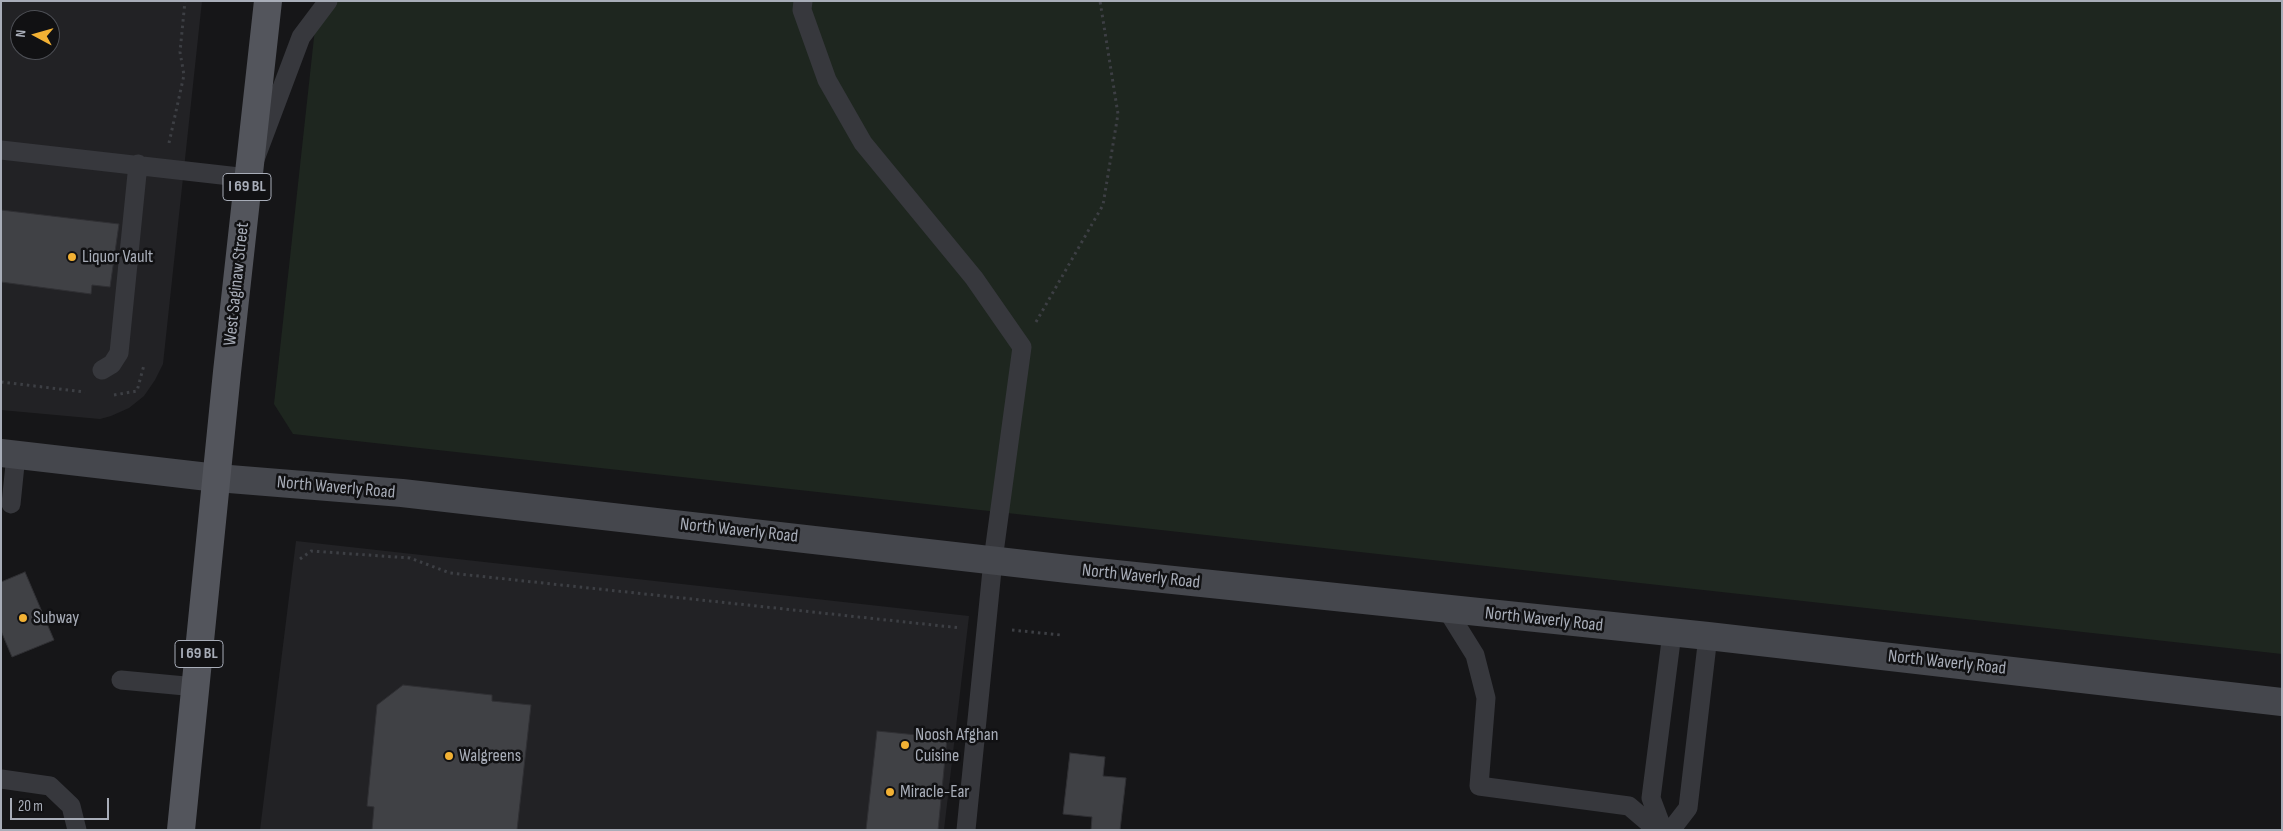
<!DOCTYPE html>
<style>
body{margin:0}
#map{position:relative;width:2283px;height:831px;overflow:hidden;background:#161618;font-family:"Sofia Sans Condensed",sans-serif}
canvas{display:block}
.frame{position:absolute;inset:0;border:2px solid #a8adb8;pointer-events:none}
.north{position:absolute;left:10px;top:10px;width:50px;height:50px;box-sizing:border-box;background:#111113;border:1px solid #4d4f55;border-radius:50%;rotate:276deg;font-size:14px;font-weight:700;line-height:20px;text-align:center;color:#a8adb8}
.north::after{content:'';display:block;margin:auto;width:18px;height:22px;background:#f2b134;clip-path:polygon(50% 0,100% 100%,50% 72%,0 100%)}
.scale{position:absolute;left:10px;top:798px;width:99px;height:22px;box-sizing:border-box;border:2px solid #a8adb8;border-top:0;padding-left:6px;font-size:15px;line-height:18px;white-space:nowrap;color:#a8adb8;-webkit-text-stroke:4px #111113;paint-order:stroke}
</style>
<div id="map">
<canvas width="2283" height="831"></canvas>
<div class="frame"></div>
<div class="north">N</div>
<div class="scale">20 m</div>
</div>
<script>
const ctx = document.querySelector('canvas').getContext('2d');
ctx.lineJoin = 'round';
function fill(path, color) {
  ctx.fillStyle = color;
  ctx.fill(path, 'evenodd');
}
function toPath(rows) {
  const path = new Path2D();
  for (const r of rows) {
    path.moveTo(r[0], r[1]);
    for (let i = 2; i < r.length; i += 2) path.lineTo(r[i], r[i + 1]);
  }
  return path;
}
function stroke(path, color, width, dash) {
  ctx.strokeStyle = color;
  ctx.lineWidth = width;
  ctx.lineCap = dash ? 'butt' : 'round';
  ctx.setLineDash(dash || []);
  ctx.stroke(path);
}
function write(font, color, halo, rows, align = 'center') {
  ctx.font = font + ' "Sofia Sans Condensed",sans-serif';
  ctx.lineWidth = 5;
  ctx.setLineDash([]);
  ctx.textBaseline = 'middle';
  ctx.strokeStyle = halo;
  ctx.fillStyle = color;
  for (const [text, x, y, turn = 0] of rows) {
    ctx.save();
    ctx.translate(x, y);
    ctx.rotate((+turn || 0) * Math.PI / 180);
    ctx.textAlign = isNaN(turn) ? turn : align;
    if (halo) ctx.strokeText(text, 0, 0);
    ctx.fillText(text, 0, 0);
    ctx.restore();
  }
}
const built = toPath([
 [1,1,202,1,163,364,155,380,144,396,129,408,111,416,100,419,1,410],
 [20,20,50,20,50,50,20,50],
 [296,541,969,616,944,830,260,830]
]);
const green = toPath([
 [318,1,2282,1,2282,654,293,434,274,404]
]);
const building = toPath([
 [1,210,119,224,110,287,92,285,91,294,1,282,1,210],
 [25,572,54,640,12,657,1,631,1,582,25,572],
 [403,685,492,695,492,701,531,705,517,830,372,830,374,807,367,806,377,705,403,685],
 [877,731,947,738,938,830,866,830,877,731],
 [1070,753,1105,757,1103,776,1126,778,1120,830,1091,830,1092,817,1063,814,1070,753]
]);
const path = toPath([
 [169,143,184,75,180,52,185,1],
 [1036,322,1103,205,1118,114,1100,1],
 [1,382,85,392],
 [114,395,137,391,144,365],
 [300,559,311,551,410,558,450,573,961,628],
 [1012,630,1061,635]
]);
const lane = toPath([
 [803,1,802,10,827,80,863,143,974,278,1022,347,993,560,966,830],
 [1,150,248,178,301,37,328,1],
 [102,370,112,364,119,353,138,164],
 [11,504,16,455],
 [1447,610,1475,655,1486,698,1479,786,1629,806,1657,830],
 [121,680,196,687],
 [1,779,50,786,71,806,77,830],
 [1663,830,1651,798,1672,633],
 [1671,830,1688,808,1708,636]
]);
const secondary = toPath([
 [1,453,217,478,402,493,1068,569,1708,636,2282,702]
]);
const primary = toPath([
 [181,830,227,372,268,1]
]);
const markers = [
 [72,257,5,"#f2b134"],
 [23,618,5,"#f2b134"],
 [905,745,5,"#f2b134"],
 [449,756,5,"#f2b134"],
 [890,792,5,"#f2b134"]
];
const shields = [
 [247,187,48],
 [199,654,48]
];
const shieldNames = [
 ["I 69 BL",247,187],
 ["I 69 BL",199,654]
];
const poiNames = [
 ["Liquor Vault",82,257],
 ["Subway",33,618],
 ["Noosh Afghan",915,735],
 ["Cuisine",915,756],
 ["Walgreens",459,756],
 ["Miracle-Ear",900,792]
];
const streetNames = [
 ["West Saginaw Street",237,284,-84],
 ["North Waverly Road",336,488,5],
 ["North Waverly Road",739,531,6],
 ["North Waverly Road",1141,577,6],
 ["North Waverly Road",1544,620,6],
 ["North Waverly Road",1947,663,6]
];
fill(built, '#222225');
fill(green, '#1e261f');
fill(building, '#404145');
stroke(building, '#303034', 1);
stroke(path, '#3d3f44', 3, [2.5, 4]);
stroke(lane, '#37383d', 19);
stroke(secondary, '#45474d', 28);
stroke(primary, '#53555c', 28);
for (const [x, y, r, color] of markers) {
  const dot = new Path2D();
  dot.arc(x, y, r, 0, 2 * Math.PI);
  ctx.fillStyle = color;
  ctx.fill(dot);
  stroke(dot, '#111113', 2);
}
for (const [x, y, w] of shields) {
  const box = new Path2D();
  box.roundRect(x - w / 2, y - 13.5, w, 27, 4);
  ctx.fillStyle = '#111113';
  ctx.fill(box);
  stroke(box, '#a8adb8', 1);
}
write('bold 16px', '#a8adb8', null, shieldNames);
write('18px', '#a8adb8', '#111113', poiNames, 'left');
write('18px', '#a8adb8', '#111113', streetNames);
</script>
